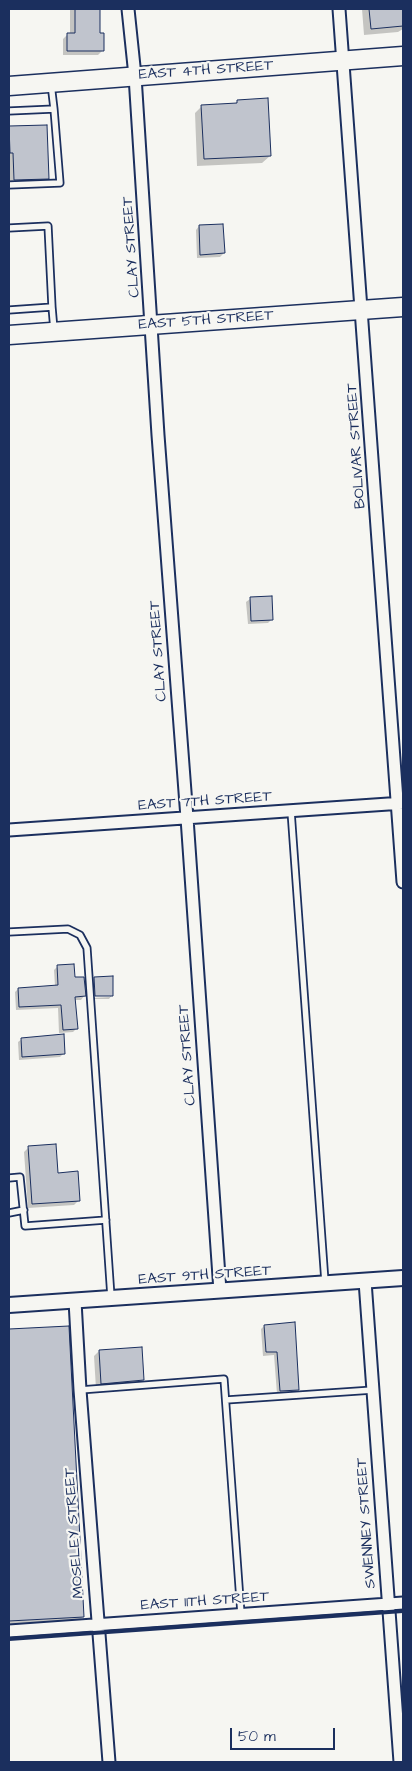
<!DOCTYPE html>
<style>
body{margin:0}
#map{position:relative;width:412px;height:1771px;overflow:hidden;background:#f6f6f2;font-family:"Architects Daughter",sans-serif}
canvas{display:block}
.frame{position:absolute;inset:0;border:10px solid #1b2f5e;pointer-events:none}
.scale{position:absolute;left:230px;top:1728px;width:105px;height:22px;box-sizing:border-box;border:2px solid #1b2f5e;border-top:0;padding-left:6px;font-size:15px;line-height:18px;white-space:nowrap;color:#1b2f5e;-webkit-text-stroke:4px #f6f6f2;paint-order:stroke}
</style>
<div id="map">
<canvas width="412" height="1771"></canvas>
<div class="frame"></div>
<div class="scale">50 m</div>
</div>
<script>
const ctx = document.querySelector('canvas').getContext('2d');
ctx.lineJoin = 'round';
function fill(path, color) {
  ctx.fillStyle = color;
  ctx.fill(path, 'evenodd');
}
function toPath(rows) {
  const path = new Path2D();
  for (const r of rows) {
    path.moveTo(r[0], r[1]);
    for (let i = 2; i < r.length; i += 2) path.lineTo(r[i], r[i + 1]);
  }
  return path;
}
function stroke(path, color, width, dash) {
  ctx.strokeStyle = color;
  ctx.lineWidth = width;
  ctx.lineCap = dash ? 'butt' : 'round';
  ctx.setLineDash(dash || []);
  ctx.stroke(path);
}
function write(font, color, halo, rows, align = 'center') {
  ctx.font = font + ' "Architects Daughter",sans-serif';
  ctx.lineWidth = 4.5;
  ctx.setLineDash([]);
  ctx.textBaseline = 'middle';
  ctx.strokeStyle = halo;
  ctx.fillStyle = color;
  for (const [text, x, y, turn = 0] of rows) {
    ctx.save();
    ctx.translate(x, y);
    ctx.rotate((+turn || 0) * Math.PI / 180);
    ctx.textAlign = isNaN(turn) ? turn : align;
    if (halo) ctx.strokeText(text, 0, 0);
    ctx.fillText(text, 0, 0);
    ctx.restore();
  }
}
const shadow = toPath([
 [70,9,99,9,99,34,103,50,98,55,63,55,63,39,68,34,70,34],
 [362,9,403,9,403,29,398,32,364,35],
 [238,101,270,156,262,163,197,166,195,113,202,106,234,104],
 [10,127,48,178,43,184,9,185],
 [199,226,224,253,220,257,197,258,196,230],
 [250,599,272,619,268,623,248,624,246,602],
 [58,966,74,978,84,996,81,1000,74,1000,76,1029,73,1032,59,1033,58,1008,16,1010,15,992,18,989,55,986,54,970],
 [94,978,112,995,109,999,92,999,92,998,110,997,110,995,92,995,91,981],
 [22,1039,64,1053,60,1057,19,1060,18,1042],
 [29,1147,79,1200,74,1205,28,1208,24,1152],
 [403,1312,403,1331,402,1314],
 [264,1326,298,1389,294,1393,277,1394,274,1355,263,1356,261,1329],
 [68,1327,83,1617,76,1624,9,1627,9,1330],
 [99,1351,143,1380,137,1386,96,1389,94,1356]
]);
const building = toPath([
 [75,9,100,9,100,33,104,33,104,51,67,51,67,33,75,33,75,9],
 [369,9,403,9,403,26,371,29,369,9],
 [268,98,271,156,204,159,201,105,237,103,237,100,268,98],
 [47,125,49,179,14,180,13,153,10,153,9,126,47,125],
 [223,224,225,253,200,255,199,225,223,224],
 [272,596,273,620,251,621,250,597,272,596],
 [74,964,75,977,84,977,86,996,75,997,78,1029,63,1030,61,1005,19,1007,18,988,58,985,57,965,74,964],
 [113,976,113,996,95,996,94,977,113,976],
 [64,1034,65,1054,22,1057,21,1038,64,1034],
 [56,1144,58,1173,78,1171,80,1201,32,1204,28,1146,56,1144],
 [295,1322,299,1390,280,1391,277,1352,266,1352,264,1325,295,1322],
 [69,1326,84,1617,9,1621,9,1329,69,1326],
 [142,1347,144,1380,101,1384,99,1350,142,1347]
]);
const service = toPath([
 [51,84,54,109],
 [9,111,54,109,60,183,9,185],
 [9,228,48,226,52,307,9,310],
 [52,307,54,330],
 [291,811,325,1282],
 [9,932,68,929,80,935,87,948,111,1297],
 [9,1178,20,1177,25,1226,106,1220],
 [9,1213,24,1210],
 [80,1390,224,1379,241,1614],
 [226,1400,373,1390]
]);
const minor = toPath([
 [128,9,135,76,158,435,187,818,220,1291],
 [339,9,403,882],
 [9,830,403,803],
 [365,1281,400,1762],
 [75,1301,80,1390,109,1762],
 [9,1631,403,1603]
]);
const tertiary = toPath([
 [9,1305,403,1278]
]);
const primary = toPath([
 [9,86,403,56],
 [9,335,403,307]
]);
const rail = toPath([
 [9,1639,403,1611]
]);
const streetNames = [
 ["EAST 4TH STREET",206,71,-4],
 ["CLAY STREET",132,247,-94],
 ["EAST 5TH STREET",206,321,-4],
 ["BOLIVAR STREET",357,446,-94],
 ["CLAY STREET",159,651,-94],
 ["EAST 7TH STREET",205,802,-4],
 ["CLAY STREET",188,1055,-94],
 ["EAST 9TH STREET",205,1276,-4],
 ["SWENNEY STREET",367,1523,-94],
 ["MOSELEY STREET",75,1533,-94],
 ["EAST 11TH STREET",205,1602,-4]
];
fill(shadow, '#0003');
fill(building, '#c0c4cd');
stroke(building, '#1b2f5e', 1);
stroke(service, '#1b2f5e', 9);
stroke(minor, '#1b2f5e', 15);
stroke(tertiary, '#1b2f5e', 18);
stroke(primary, '#1b2f5e', 21);
stroke(service, '#f6f6f2', 5.5);
stroke(minor, '#f6f6f2', 11);
stroke(tertiary, '#f6f6f2', 14);
stroke(primary, '#f6f6f2', 18);
stroke(rail, '#1b2f5e', 4);
write('15px', '#1b2f5e', '#f6f6f2', streetNames);
</script>
